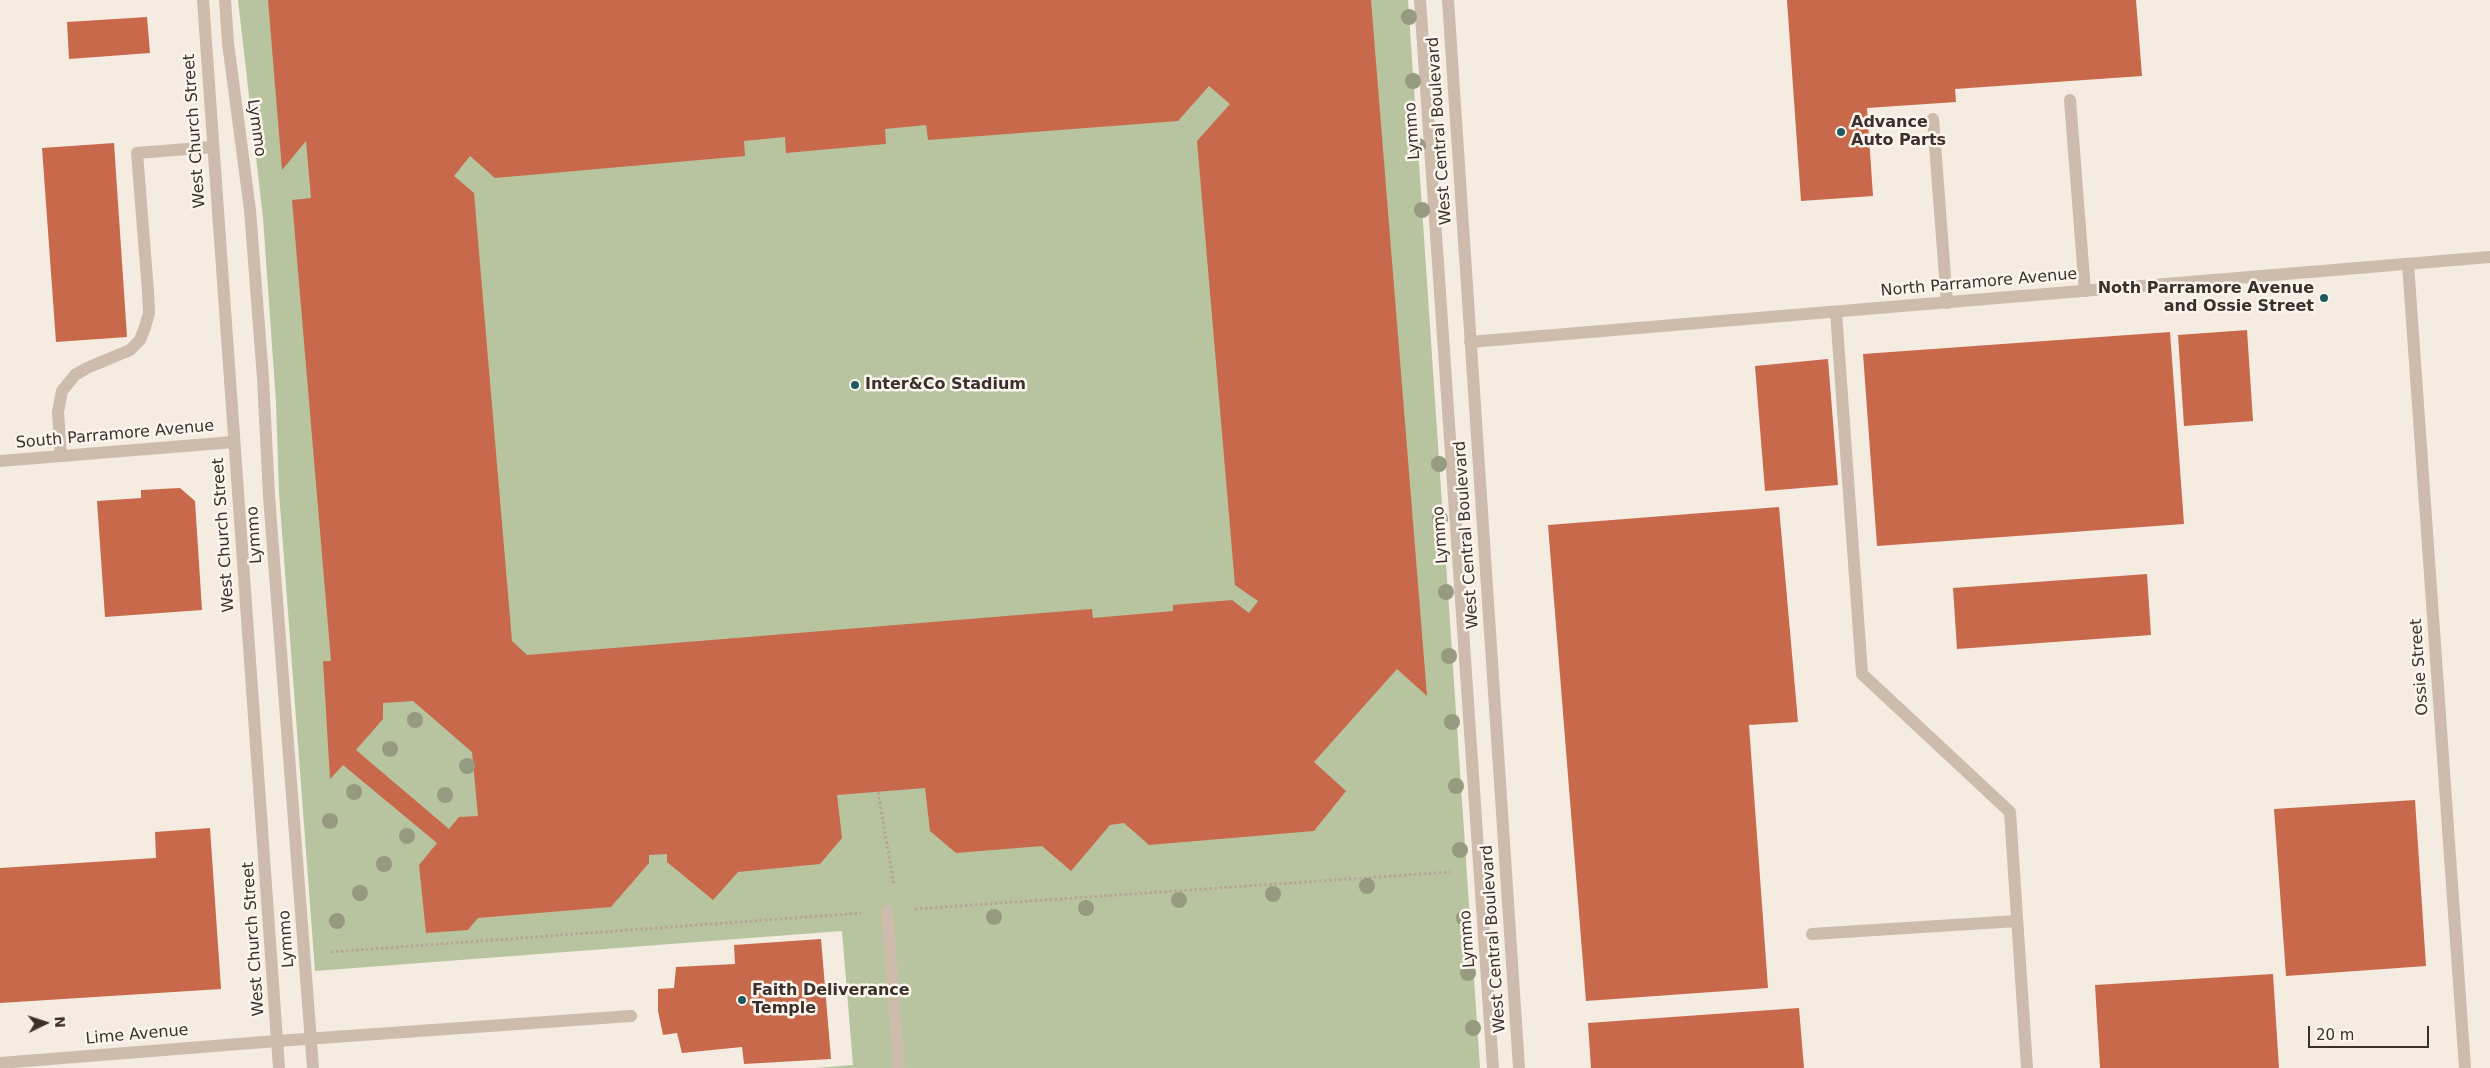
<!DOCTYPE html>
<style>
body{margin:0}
#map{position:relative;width:2490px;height:1068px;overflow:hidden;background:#f4ebe1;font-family:"DejaVu Sans",sans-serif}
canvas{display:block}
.north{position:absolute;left:20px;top:998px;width:50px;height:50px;-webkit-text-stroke:4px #fbf5ee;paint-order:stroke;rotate:86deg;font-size:14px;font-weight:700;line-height:20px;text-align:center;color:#3b302b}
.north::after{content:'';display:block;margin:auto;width:18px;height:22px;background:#3b302b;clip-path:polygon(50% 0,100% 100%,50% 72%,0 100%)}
.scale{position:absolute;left:2308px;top:1026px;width:121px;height:22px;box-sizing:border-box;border:2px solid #3b302b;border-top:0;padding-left:6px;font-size:15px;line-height:18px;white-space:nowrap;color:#3b302b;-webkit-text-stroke:4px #fbf5ee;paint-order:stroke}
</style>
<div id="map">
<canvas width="2490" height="1068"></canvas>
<div class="north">N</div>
<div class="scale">20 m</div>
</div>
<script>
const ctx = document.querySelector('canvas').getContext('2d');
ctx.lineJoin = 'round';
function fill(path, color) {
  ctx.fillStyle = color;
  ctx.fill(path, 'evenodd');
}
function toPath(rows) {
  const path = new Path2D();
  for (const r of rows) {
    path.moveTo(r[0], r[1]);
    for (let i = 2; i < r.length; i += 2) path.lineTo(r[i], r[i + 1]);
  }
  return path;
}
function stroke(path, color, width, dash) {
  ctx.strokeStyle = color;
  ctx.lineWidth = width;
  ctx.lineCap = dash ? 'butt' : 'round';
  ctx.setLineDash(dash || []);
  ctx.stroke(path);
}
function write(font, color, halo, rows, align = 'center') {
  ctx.font = font + ' "DejaVu Sans",sans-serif';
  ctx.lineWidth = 5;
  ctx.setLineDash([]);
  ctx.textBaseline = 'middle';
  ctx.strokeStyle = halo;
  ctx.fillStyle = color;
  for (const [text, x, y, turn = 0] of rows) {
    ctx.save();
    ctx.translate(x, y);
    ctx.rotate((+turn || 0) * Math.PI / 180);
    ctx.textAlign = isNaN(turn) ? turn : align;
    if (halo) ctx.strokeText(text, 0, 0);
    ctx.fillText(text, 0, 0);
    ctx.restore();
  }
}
const green = toPath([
 [238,0,1408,0,1480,1068,815,1068,853,1065,842,931,315,971,279,492,276,402,263,218]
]);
const building = toPath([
 [268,0,1371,0,1427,696,1397,669,1314,762,1346,791,1314,831,1149,845,1124,823,1110,825,1071,871,1042,846,956,853,930,831,925,788,837,795,842,838,820,864,738,872,713,900,667,862,667,854,649,855,649,863,611,907,478,918,468,930,426,933,419,865,437,843,343,765,330,779,323,661,331,661,292,200,311,198,306,141,282,170],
 [1209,86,1230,104,1197,141,1235,585,1258,601,1249,613,1232,600,1173,605,1173,611,1093,618,1092,609,527,655,512,641,474,193,454,176,470,156,495,178,745,156,744,141,785,137,786,153,886,144,885,129,926,125,928,140,1178,121],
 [413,701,472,752,478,816,459,817,449,829,356,750,383,719,383,703],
 [1787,0,2136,0,2142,76,1955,89,1956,102,1867,108,1873,196,1801,201],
 [147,17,150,53,69,59,67,22],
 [114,143,127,337,56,342,42,148],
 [2247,330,2253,421,2184,426,2178,335],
 [2170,332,2184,524,1877,546,1863,354],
 [1828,359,1838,485,1765,491,1755,366],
 [180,488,195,501,202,610,105,617,97,501,141,498,141,490],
 [1779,507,1798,722,1749,725,1768,988,1586,1001,1548,525],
 [2147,574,2151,635,1957,649,1953,588],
 [2415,800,2426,966,2286,976,2274,809],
 [210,828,221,989,0,1003,0,868,156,858,155,832],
 [821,939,831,1059,744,1064,742,1047,682,1053,677,1033,663,1035,658,1011,658,989,674,988,676,967,735,964,734,945],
 [2273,974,2279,1068,2100,1068,2095,985],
 [1799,1008,1804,1068,1591,1068,1588,1023]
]);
const path = toPath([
 [878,792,894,885],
 [915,909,1450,872],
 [331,952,861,913]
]);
const service = toPath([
 [225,0,228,43,250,210,263,378,269,496,313,1068],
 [1420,0,1493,1068],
 [2070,100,2085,291],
 [1933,119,1947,303],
 [1836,312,1862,674,2010,812,2027,1068],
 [61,456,58,412,62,391,75,375,87,368,130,350,140,340,145,327,149,313,148,291,137,153,213,147],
 [1812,934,2017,921],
 [277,1041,631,1016]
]);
const minor = toPath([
 [2408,264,2465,1068],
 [887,911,899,1068],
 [0,1063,277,1041]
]);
const tertiary = toPath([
 [203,0,279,1068],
 [1448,0,1519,1068],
 [1470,342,2490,257],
 [0,461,233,442]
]);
const trees = [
 [1409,17],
 [1413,81],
 [1418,146],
 [1422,210],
 [1439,464],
 [1440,519],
 [1446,592],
 [1449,656],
 [415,720],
 [1452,722],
 [390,749],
 [467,766],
 [1456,786],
 [354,792],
 [445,795],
 [330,821],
 [407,836],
 [1460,850],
 [384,864],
 [1367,886],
 [360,893],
 [1273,894],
 [1179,900],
 [1086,908],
 [994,917],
 [1464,918],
 [337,921],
 [1468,973],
 [1473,1028]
];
const markers = [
 [1841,132,5,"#1f5a5e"],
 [2324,298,5,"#1f5a5e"],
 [855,385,5,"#1f5a5e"],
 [742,1000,5,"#1f5a5e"]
];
const poiNames = [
 ["Advance",1851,123],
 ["Auto Parts",1851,141],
 ["Noth Parramore Avenue",2314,289,"right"],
 ["and Ossie Street",2314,307,"right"],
 ["Inter&Co Stadium",865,385],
 ["Faith Deliverance",752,991],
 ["Temple",752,1009]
];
const streetNames = [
 ["Lymmo",256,128,82],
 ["West Church Street",195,131,-94],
 ["Lymmo",1413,131,-94],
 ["West Central Boulevard",1440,131,-94],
 ["North Parramore Avenue",1979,283,-5],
 ["South Parramore Avenue",115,435,-5],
 ["West Church Street",224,535,-94],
 ["Lymmo",255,535,-94],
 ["Lymmo",1441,535,-94],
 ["West Central Boulevard",1467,535,-94],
 ["Ossie Street",2420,667,-94],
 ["West Church Street",254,939,-94],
 ["Lymmo",287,939,-94],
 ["Lymmo",1468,939,-94],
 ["West Central Boulevard",1494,939,-94],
 ["Lime Avenue",137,1035,-5]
];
fill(green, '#b8c4a0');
fill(building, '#c8694b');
stroke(path, '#b9a596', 3, [2.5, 2.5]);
stroke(service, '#cdbbac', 12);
stroke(minor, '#cdbbac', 12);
stroke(tertiary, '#cdbbac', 12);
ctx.fillStyle = '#969b7f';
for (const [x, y] of trees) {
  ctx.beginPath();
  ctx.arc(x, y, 8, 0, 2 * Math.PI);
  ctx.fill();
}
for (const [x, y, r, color] of markers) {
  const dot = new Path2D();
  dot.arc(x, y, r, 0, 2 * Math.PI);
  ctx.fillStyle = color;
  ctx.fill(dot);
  stroke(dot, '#fbf5ee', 2);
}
write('bold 16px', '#3b302b', '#fbf5ee', poiNames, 'left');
write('16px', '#3b302b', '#fbf5ee', streetNames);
</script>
